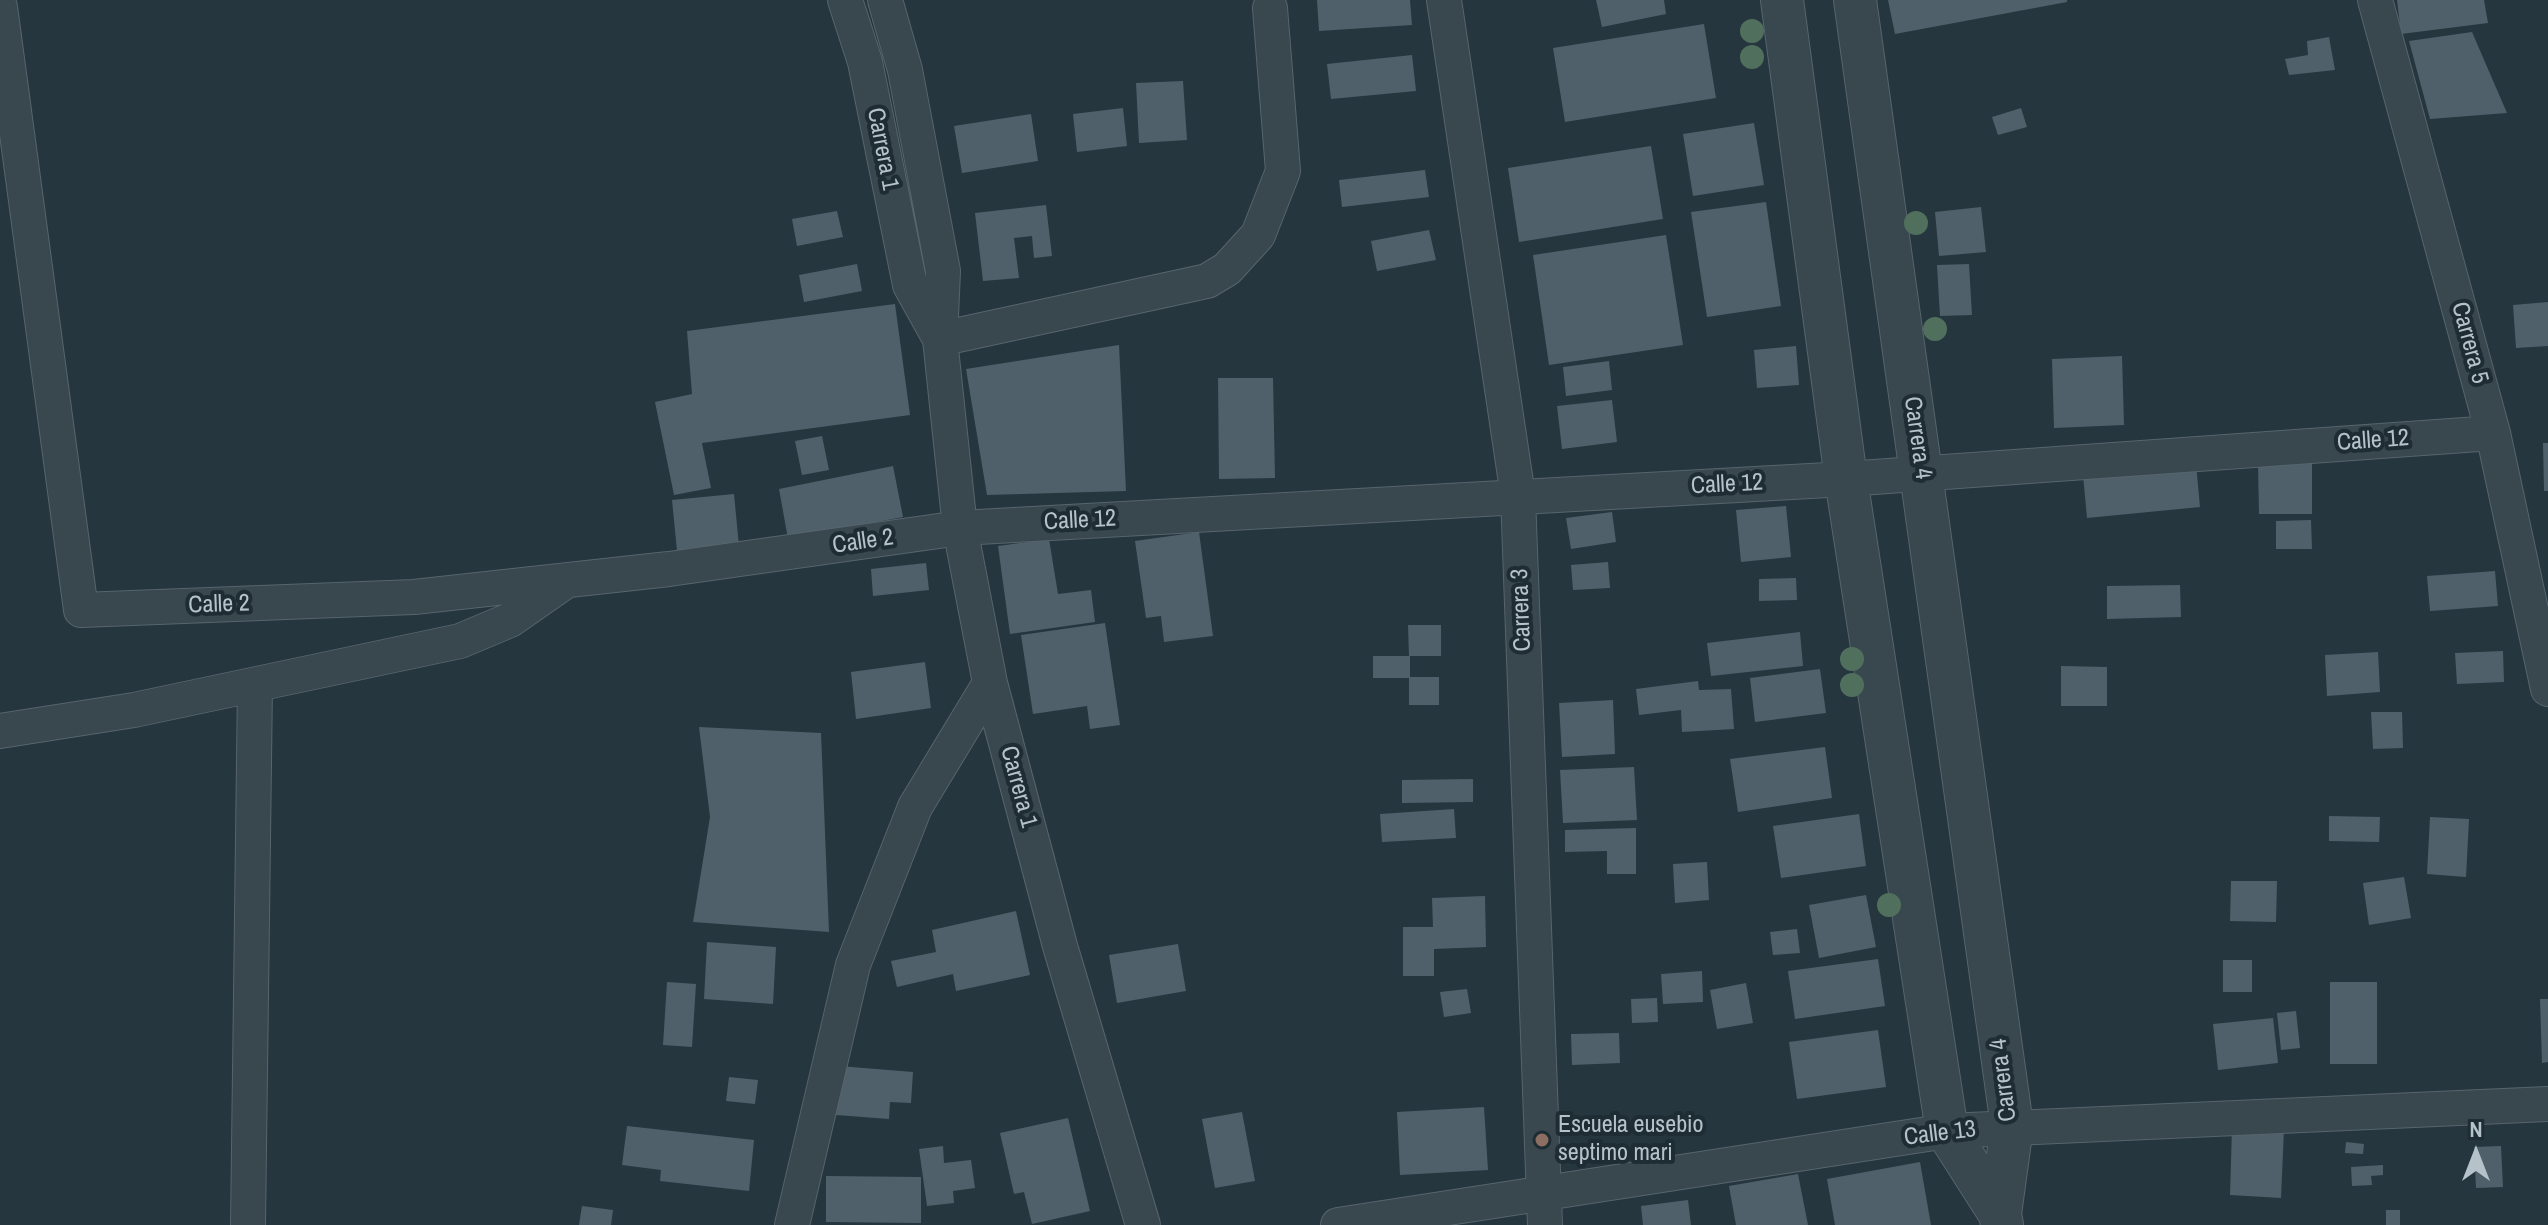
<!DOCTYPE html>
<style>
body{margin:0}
#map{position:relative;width:2548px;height:1225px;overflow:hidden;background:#25363f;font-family:"Archivo Narrow",sans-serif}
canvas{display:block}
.north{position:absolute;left:2436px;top:1113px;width:80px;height:80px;-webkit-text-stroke:6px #1e2c34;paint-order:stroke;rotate:0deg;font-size:22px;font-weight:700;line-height:32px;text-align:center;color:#b6c2ca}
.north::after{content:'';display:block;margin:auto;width:28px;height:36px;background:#b6c2ca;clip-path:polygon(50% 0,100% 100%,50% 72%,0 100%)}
</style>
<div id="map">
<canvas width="2548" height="1225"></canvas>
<div class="north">N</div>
</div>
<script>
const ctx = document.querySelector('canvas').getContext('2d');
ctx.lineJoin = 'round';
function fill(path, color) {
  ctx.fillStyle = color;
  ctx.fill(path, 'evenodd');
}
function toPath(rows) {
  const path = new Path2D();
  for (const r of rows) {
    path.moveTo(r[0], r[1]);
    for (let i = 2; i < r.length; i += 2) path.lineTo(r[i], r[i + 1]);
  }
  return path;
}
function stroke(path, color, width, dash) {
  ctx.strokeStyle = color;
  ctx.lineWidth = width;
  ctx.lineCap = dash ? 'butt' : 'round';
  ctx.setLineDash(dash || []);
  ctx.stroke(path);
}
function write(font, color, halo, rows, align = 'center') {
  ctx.font = font + ' "Archivo Narrow",sans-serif';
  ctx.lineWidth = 8;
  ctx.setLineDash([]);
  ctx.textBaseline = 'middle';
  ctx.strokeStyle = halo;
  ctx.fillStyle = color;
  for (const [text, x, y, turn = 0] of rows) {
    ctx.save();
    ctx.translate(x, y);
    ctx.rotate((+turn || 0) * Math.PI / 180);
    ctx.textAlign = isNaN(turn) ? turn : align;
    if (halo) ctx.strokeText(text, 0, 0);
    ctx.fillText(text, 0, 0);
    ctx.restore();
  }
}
const building = toPath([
 [1317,0,1410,0,1412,25,1319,31],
 [1596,0,1664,0,1666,14,1602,27],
 [1888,0,2067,0,2067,2,1895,34],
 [2397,0,2484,0,2488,23,2401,34],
 [1704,24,1716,98,1565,122,1553,48],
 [2472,32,2507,113,2430,119,2409,41],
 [2329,37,2335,70,2289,75,2285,59,2308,55,2307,41],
 [1412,55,1416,91,1331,99,1327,64],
 [1183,81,1187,140,1139,143,1136,83],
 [1123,108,1127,146,1077,152,1073,114],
 [2021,108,2027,127,1998,135,1992,117],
 [1031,114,1038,161,962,173,954,126],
 [1754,123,1764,185,1693,196,1683,134],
 [1651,146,1663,219,1519,242,1508,168],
 [1425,170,1429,197,1342,207,1339,180],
 [1766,202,1781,306,1707,317,1691,212],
 [1046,205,1052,256,1034,258,1032,236,1014,238,1019,278,983,281,975,213],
 [1981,207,1986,252,1939,256,1935,212],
 [837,211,843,237,797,246,792,219],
 [1429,230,1436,260,1377,271,1371,241],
 [1666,235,1683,345,1549,365,1533,255],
 [857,264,862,291,804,302,799,275],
 [1969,264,1972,315,1940,316,1937,265],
 [2548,302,2548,346,2516,348,2513,305],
 [895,304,910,415,702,443,711,488,674,495,655,402,692,394,687,331],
 [1119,345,1126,491,987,495,966,369],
 [1796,346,1799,385,1757,388,1754,350],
 [2122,356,2124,425,2054,428,2052,359],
 [1609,361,1612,390,1566,396,1563,367],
 [1218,378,1273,378,1275,478,1219,479],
 [1612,400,1617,442,1562,449,1557,406],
 [822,436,829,470,802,475,795,441],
 [2543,443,2548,443,2548,491,2544,491],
 [2312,462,2312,514,2259,514,2258,463],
 [2196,464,2200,507,2087,518,2083,475],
 [893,466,903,517,788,539,779,489],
 [734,494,739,546,677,551,672,500],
 [1786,506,1791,557,1741,562,1736,510],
 [1612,512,1616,542,1571,549,1566,518],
 [2311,520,2312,549,2276,549,2276,521],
 [1199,532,1213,636,1164,642,1161,616,1146,618,1135,541],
 [1049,539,1058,594,1091,590,1095,622,1010,634,998,546],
 [1608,562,1610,588,1573,590,1571,565],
 [926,563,929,590,873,596,871,569],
 [2495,571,2498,606,2430,611,2427,576],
 [1796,578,1797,600,1759,601,1759,579],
 [2180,585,2181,617,2107,619,2107,586],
 [1105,623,1120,725,1090,729,1087,706,1033,714,1021,635],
 [1408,625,1441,625,1441,656,1410,656,1410,677,1439,677,1439,705,1409,705,1409,678,1373,678,1373,656,1409,656],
 [1800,632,1803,666,1711,676,1707,643],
 [2503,651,2504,682,2457,684,2455,653],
 [2378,652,2380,692,2327,696,2325,655],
 [925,662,931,708,856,719,851,672],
 [2061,666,2107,667,2107,706,2061,706],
 [1820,669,1826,713,1755,722,1750,678],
 [1698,681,1699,690,1731,689,1734,729,1682,732,1681,710,1639,715,1636,689],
 [1613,700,1615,754,1562,757,1559,703],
 [2371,712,2402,712,2403,748,2373,749],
 [699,727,821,733,829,932,693,922,710,817],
 [1825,747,1832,798,1738,812,1730,759],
 [1634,767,1637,820,1563,823,1560,770],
 [1473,779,1473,802,1402,803,1402,780],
 [1454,809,1456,838,1382,842,1380,814],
 [1859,814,1866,866,1781,878,1773,826],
 [2329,816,2380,817,2379,842,2329,841],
 [2430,817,2469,819,2466,877,2427,874],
 [1636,828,1636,874,1607,874,1607,851,1565,852,1565,830],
 [1707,862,1709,900,1675,903,1673,864],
 [2404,877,2411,918,2369,925,2363,883],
 [2231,881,2277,881,2276,922,2230,921],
 [1866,895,1876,947,1819,958,1809,905],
 [1485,896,1486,947,1434,949,1434,976,1403,976,1403,927,1433,927,1432,898],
 [1016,911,1030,975,956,991,953,974,897,987,891,961,936,952,932,930],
 [1797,929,1800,953,1773,955,1770,932],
 [707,942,776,947,773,1004,704,999],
 [1178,944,1186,991,1117,1003,1109,955],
 [1878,959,1885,1006,1795,1019,1788,971],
 [2223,960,2252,960,2252,992,2223,992],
 [1702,971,1703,1002,1663,1004,1661,974],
 [667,982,696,984,692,1047,663,1045],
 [2330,982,2377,982,2377,1064,2330,1064],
 [1746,983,1753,1023,1717,1029,1710,990],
 [1467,989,1471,1013,1444,1017,1440,992],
 [1657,998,1658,1022,1632,1023,1631,999],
 [2540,999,2548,999,2548,1062,2542,1063],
 [2296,1011,2300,1048,2281,1050,2277,1013],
 [2273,1018,2278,1063,2218,1070,2213,1024],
 [1878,1030,1886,1087,1797,1099,1789,1042],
 [1619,1033,1620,1063,1572,1065,1571,1034],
 [839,1066,913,1072,911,1103,890,1102,889,1119,836,1115],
 [729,1077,758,1080,755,1104,726,1101],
 [1484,1107,1488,1170,1400,1175,1397,1112],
 [1242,1112,1255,1181,1215,1188,1202,1119],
 [1068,1118,1090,1211,1032,1224,1024,1192,1014,1194,1000,1133],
 [627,1126,754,1140,749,1191,660,1181,661,1170,622,1165],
 [2232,1127,2284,1129,2281,1198,2230,1195],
 [2346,1142,2364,1144,2363,1154,2345,1153],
 [943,1146,944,1163,971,1160,975,1188,953,1191,954,1203,927,1206,919,1149],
 [2501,1146,2503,1187,2476,1188,2474,1147],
 [1920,1162,1931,1225,1835,1225,1827,1179],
 [2383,1165,2383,1175,2371,1176,2372,1185,2352,1186,2351,1167],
 [1798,1174,1808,1225,1736,1225,1729,1186],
 [826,1176,921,1177,921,1223,826,1222],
 [1688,1200,1691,1225,1643,1225,1641,1206],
 [582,1206,613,1210,611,1225,579,1225],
 [2386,1210,2400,1210,2400,1225,2386,1225]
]);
const minor = toPath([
 [845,0,865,62,910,285,940,339],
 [885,0,905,70,943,271,940,339,960,528,990,683,1060,946,1143,1225],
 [1444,0,1518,496,1545,1225],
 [2375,0,2493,433,2548,689],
 [0,7,81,610,414,597,669,569,960,528,1846,479,2493,433],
 [940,339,1207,281,1227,269,1258,235,1283,171,1270,8],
 [0,731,134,710,460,641,510,620,563,583],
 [248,1225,255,685],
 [792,1225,853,965,915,807,990,683],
 [1338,1225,1947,1131,2548,1104]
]);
const tertiary = toPath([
 [1782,0,1846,479,1947,1131,2000,1214],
 [1855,0,2012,1126,2000,1214,2002,1225]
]);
const trees = [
 [1752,31],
 [1752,57],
 [1916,223],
 [1935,329],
 [1852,659],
 [1852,685],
 [1889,905]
];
const markers = [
 [1542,1140,8,"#8d6e63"]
];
const streetNames = [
 ["Carrera 1",882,149,79],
 ["Carrera 5",2469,343,75],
 ["Carrera 4",1917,438,82],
 ["Calle 12",2373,441,-4],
 ["Calle 12",1727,485,-3],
 ["Calle 12",1080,521,-3],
 ["Calle 2",863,542,-8],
 ["Calle 2",219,605,-2],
 ["Carrera 3",1522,610,-92],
 ["Carrera 1",1018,787,75],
 ["Carrera 4",2004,1080,-97],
 ["Calle 13",1940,1134,-7]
];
const poiNames = [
 ["Escuela eusebio",1558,1126],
 ["septimo mari",1558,1154]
];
fill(building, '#4f606a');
stroke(minor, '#57656d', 36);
stroke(tertiary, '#57656d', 44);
stroke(minor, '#39474f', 34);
stroke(tertiary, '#39474f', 42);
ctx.fillStyle = '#50705d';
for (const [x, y] of trees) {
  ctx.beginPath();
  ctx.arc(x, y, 12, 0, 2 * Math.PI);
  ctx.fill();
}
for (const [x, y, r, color] of markers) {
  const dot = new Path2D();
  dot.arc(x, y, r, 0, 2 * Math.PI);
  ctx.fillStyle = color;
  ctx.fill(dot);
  stroke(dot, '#1e2c34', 3);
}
write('24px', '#b6c2ca', '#1e2c34', streetNames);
write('24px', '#b6c2ca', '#1e2c34', poiNames, 'left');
</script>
